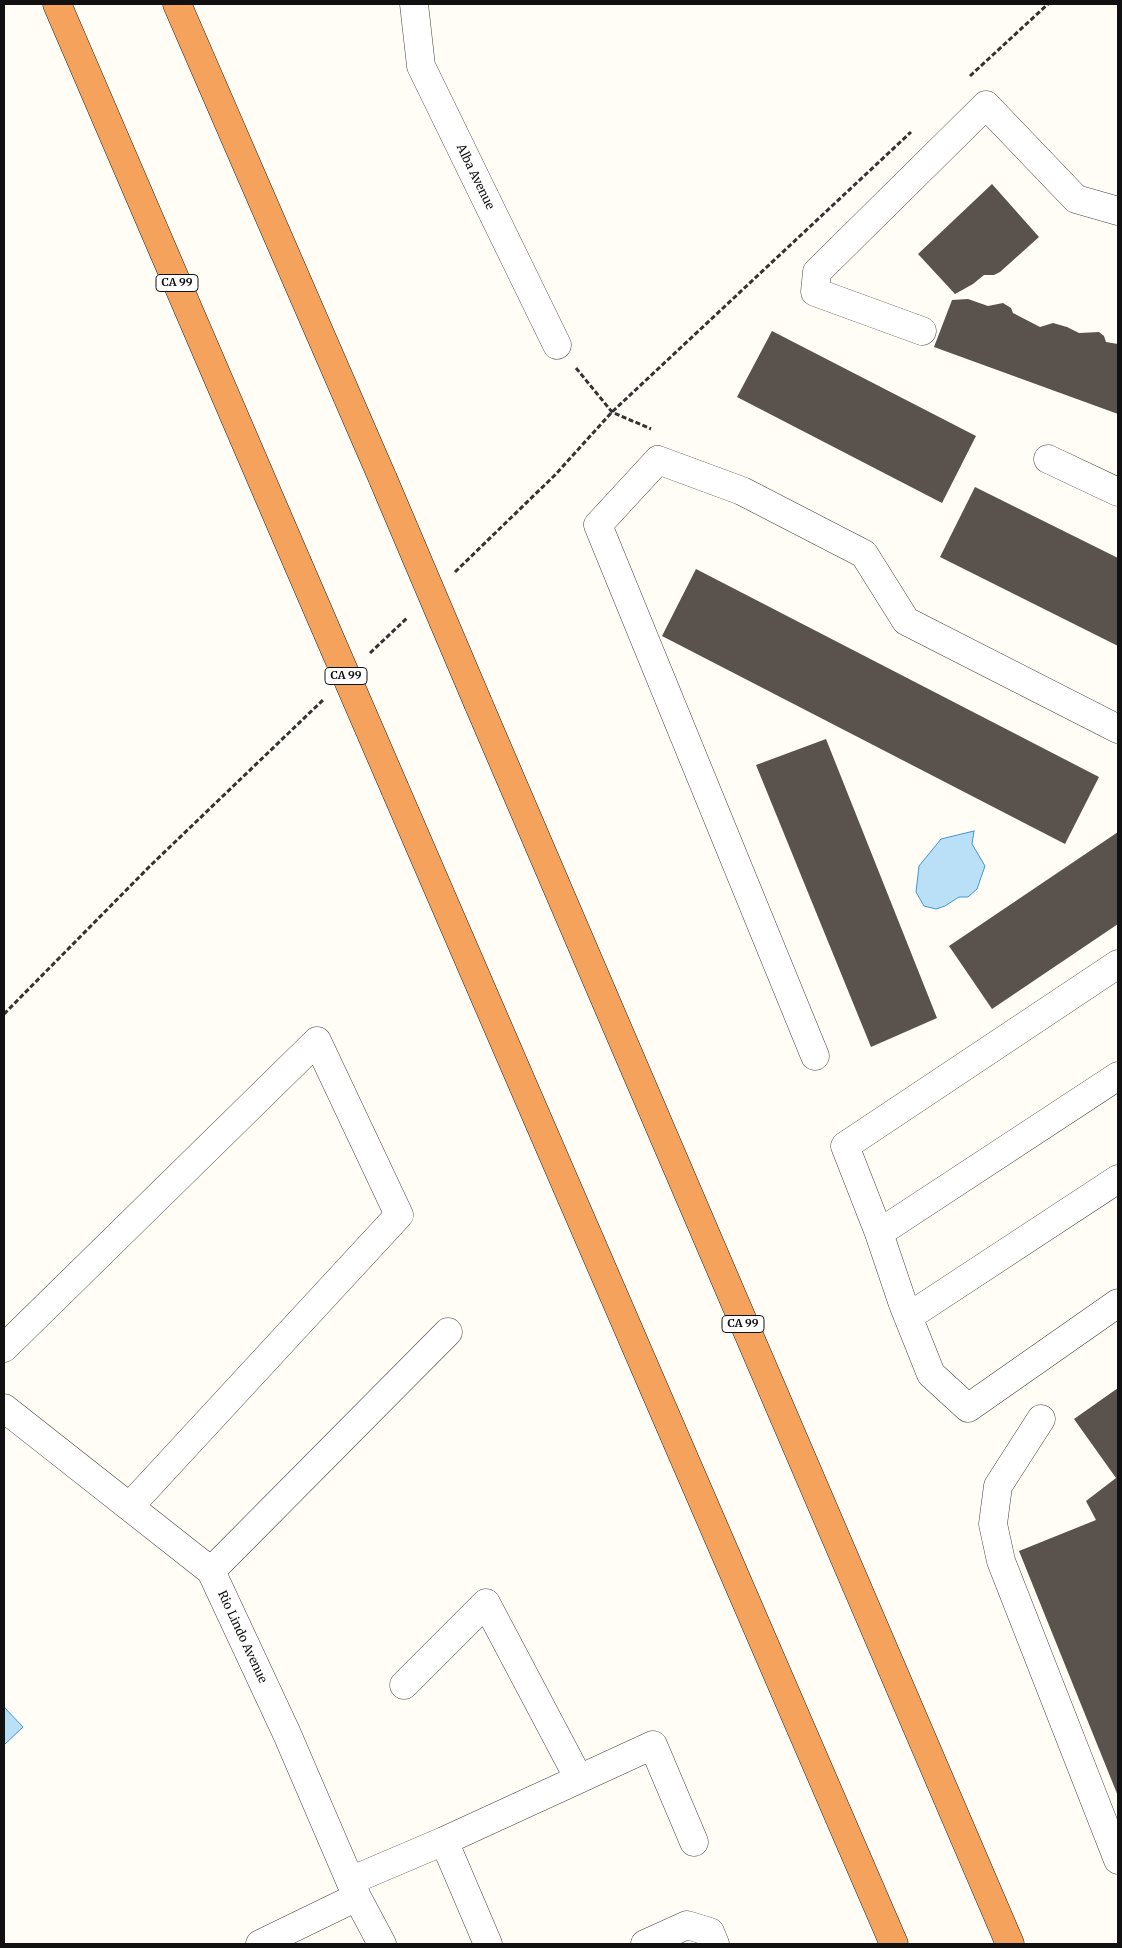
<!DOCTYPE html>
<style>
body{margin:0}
#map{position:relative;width:1122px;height:1948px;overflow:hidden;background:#fffdf5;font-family:Merriweather,serif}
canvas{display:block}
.frame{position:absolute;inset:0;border:5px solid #111;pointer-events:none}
</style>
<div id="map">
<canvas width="1122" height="1948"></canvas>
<div class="frame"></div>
</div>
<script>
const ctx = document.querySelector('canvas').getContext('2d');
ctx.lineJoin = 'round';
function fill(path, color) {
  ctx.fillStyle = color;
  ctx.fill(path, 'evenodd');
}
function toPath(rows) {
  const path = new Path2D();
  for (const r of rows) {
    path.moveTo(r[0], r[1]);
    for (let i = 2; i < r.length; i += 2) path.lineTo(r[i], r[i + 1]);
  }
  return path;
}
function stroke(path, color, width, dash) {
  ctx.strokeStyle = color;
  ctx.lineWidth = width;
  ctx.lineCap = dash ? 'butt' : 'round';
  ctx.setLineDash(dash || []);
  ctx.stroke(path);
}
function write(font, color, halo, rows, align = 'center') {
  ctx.font = font + ' Merriweather,serif';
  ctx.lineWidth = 5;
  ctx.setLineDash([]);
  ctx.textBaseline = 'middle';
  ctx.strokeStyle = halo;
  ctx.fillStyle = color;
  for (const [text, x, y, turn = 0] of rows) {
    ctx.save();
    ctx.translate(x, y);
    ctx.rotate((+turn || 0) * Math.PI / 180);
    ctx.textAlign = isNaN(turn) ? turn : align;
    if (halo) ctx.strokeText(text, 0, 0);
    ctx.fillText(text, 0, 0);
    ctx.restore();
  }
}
const water = toPath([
 [974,831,972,844,985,866,977,889,968,897,959,897,945,906,936,909,924,906,916,892,919,866,941,839,974,831],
 [4,1707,23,1727,4,1745,4,1707]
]);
const building = toPath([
 [992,184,1039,237,1000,272,994,275,984,275,973,284,955,294,918,254],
 [968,299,988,306,1003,303,1011,308,1013,313,1040,327,1053,323,1067,327,1079,333,1099,332,1104,336,1106,342,1118,344,1118,414,934,347,952,300],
 [772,331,976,436,942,503,737,397],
 [975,487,1118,558,1118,646,940,557],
 [696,569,1099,777,1065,844,662,636],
 [826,739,937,1018,871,1047,756,765],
 [1118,832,1118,924,992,1009,949,946],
 [1118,1388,1118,1796,1019,1551,1096,1520,1086,1501,1116,1478,1074,1419]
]);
const path = toPath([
 [970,76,1048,4],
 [576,368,612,412,651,429],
 [455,572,555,475,612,412,911,132],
 [370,653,407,618],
 [4,1014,151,865,323,700]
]);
const minor = toPath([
 [414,4,421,66,557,345],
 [922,331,815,292,817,272,986,105,1076,199,1118,211],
 [1048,459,1118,492],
 [815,1056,598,525,658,460,742,491,864,554,906,621,1118,729],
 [1118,1076,879,1233,903,1304,931,1374,968,1408,1118,1303],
 [879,1233,845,1146,1118,964],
 [908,1317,1118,1179],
 [4,1348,317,1041,399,1215,130,1506],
 [4,1408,211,1571,287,1734,357,1897,382,1944],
 [1041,1419,998,1486,993,1524,1001,1561,1118,1860],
 [211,1571,448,1332],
 [404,1685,486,1603,579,1779,444,1841],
 [579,1779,653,1745,694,1842],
 [350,1881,444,1841,488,1944],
 [260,1944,357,1897],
 [645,1944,687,1925,710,1932,715,1944]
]);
const highway = toPath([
 [57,4,297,562],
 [177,4,383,479],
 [478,703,1010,1944],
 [395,789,894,1944]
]);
const highwayBridge = toPath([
 [383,479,478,703],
 [297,562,395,789]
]);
const shields = [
 [177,283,42],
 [346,676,42],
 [743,1324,42]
];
const shieldNames = [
 ["CA 99",177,283],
 ["CA 99",346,676],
 ["CA 99",743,1324]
];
const streetNames = [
 ["Alba Avenue",475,177,64],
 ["Rio Lindo Avenue",242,1637,65]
];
fill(water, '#b9e0f7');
stroke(water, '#3f96cf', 1);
fill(building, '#5a524d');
stroke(minor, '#444', 29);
stroke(highway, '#222', 29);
stroke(path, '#333', 3, [5, 2.5]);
stroke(minor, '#fff', 28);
stroke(highway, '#f5a25d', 28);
stroke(highwayBridge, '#222', 29, []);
stroke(highwayBridge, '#f5a25d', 28);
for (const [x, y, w] of shields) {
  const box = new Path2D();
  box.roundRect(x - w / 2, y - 8.5, w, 17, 4);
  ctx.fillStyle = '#fff';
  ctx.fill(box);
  stroke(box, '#111', 1);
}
write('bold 11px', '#111', null, shieldNames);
write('12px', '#111', '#fff', streetNames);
</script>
